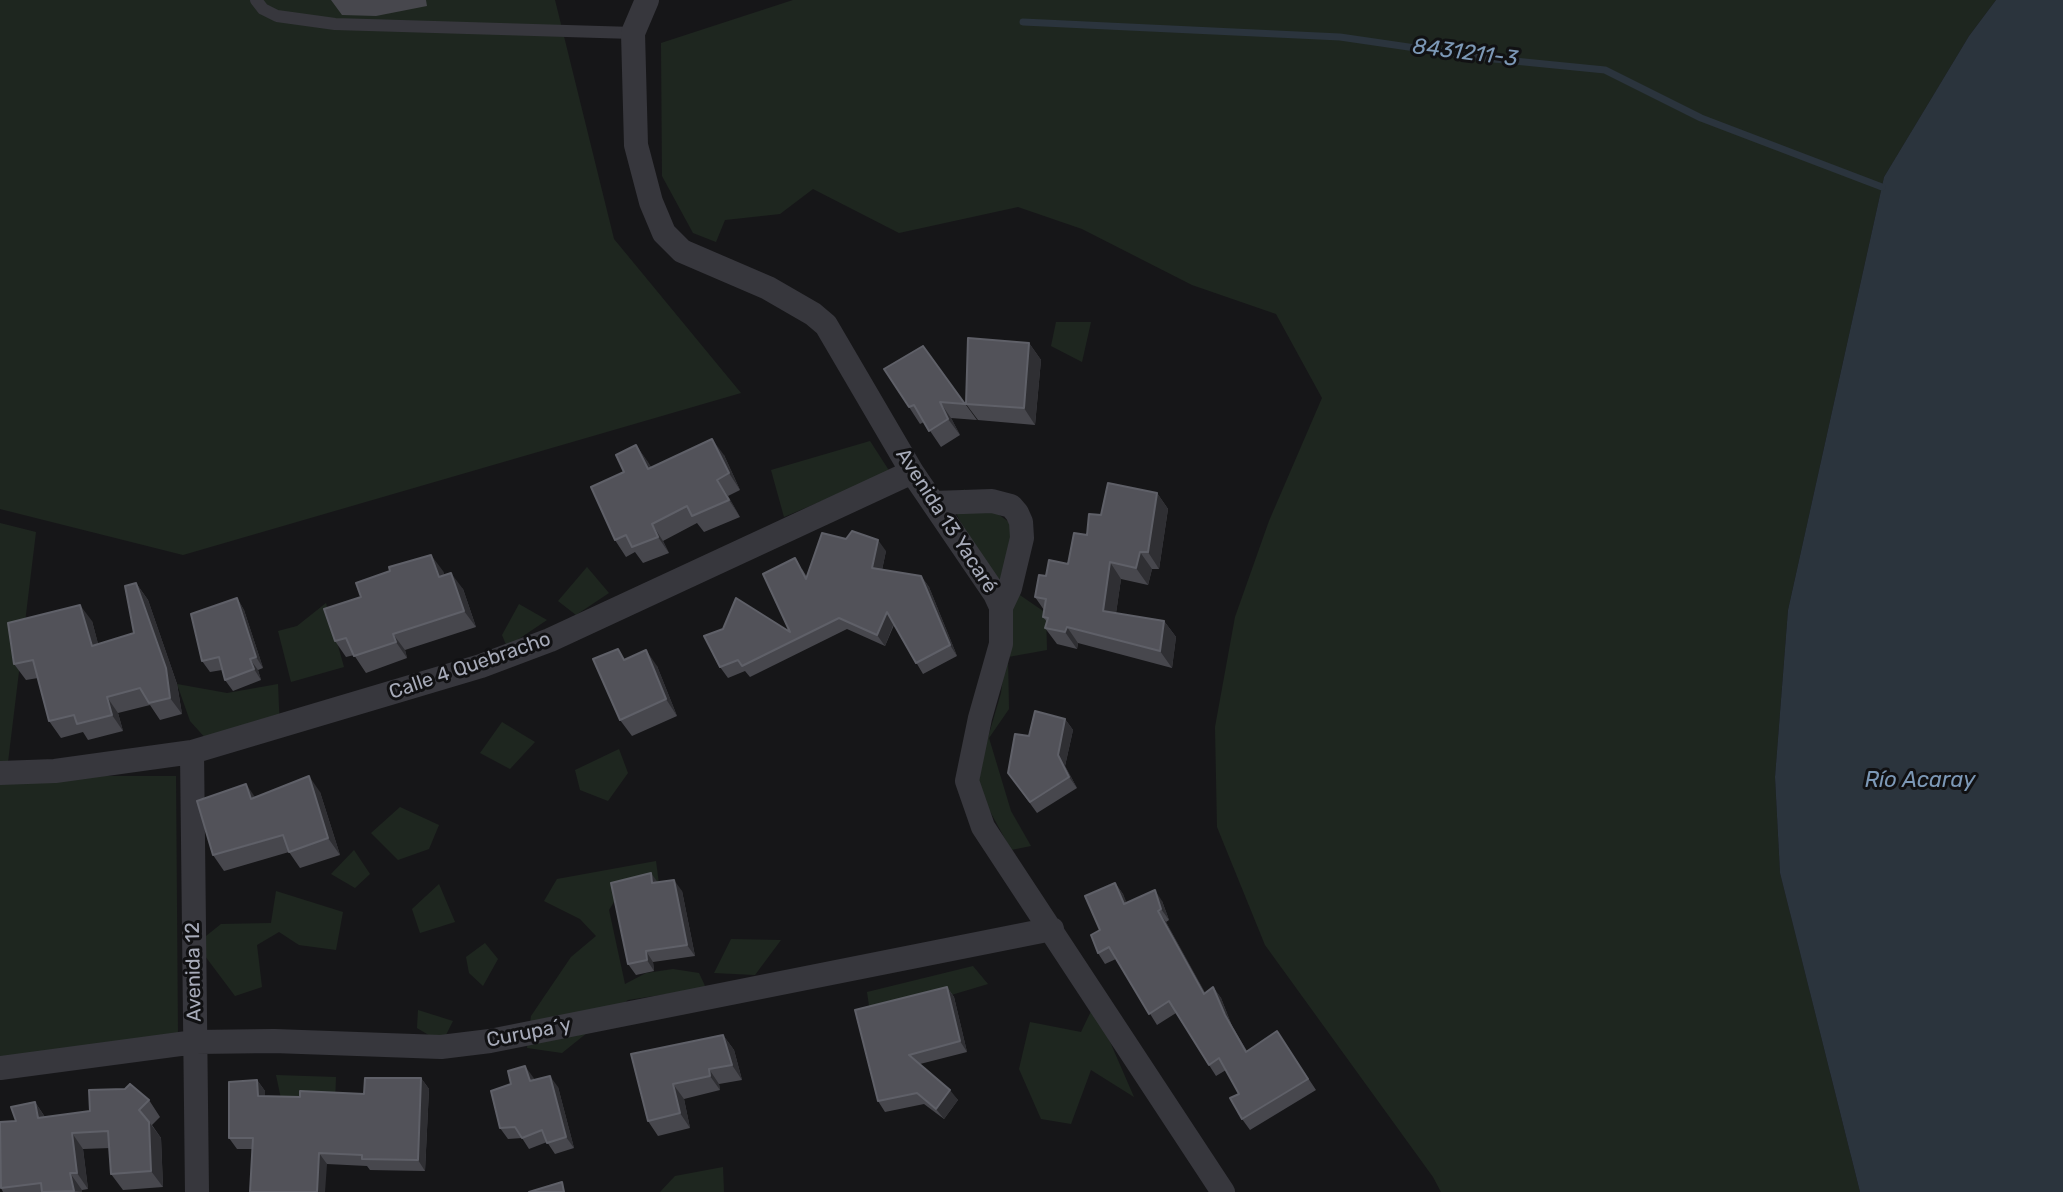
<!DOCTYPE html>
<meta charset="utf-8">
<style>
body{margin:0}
canvas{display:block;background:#161618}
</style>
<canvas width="2063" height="1192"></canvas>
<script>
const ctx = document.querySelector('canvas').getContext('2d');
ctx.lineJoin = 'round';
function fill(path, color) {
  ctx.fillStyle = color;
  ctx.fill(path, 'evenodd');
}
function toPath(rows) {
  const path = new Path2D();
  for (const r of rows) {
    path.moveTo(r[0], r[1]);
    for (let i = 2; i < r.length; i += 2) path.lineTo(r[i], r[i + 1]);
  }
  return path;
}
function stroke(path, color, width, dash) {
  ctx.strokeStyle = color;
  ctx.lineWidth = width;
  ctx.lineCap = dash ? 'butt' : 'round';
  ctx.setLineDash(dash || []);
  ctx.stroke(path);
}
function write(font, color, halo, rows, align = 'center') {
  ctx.font = font + ' Rubik,sans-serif';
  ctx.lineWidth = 6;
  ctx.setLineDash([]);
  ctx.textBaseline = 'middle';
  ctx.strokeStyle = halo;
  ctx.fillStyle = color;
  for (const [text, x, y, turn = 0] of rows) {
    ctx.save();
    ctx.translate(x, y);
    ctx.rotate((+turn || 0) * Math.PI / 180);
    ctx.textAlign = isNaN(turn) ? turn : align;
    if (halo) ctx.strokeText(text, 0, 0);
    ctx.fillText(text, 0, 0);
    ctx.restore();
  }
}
const green = toPath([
 [0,0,555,0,614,239,741,393,183,555,0,509],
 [793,0,1996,0,1969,36,1884,177,1788,610,1775,777,1780,873,1860,1192,1441,1192,1433,1177,1265,945,1217,827,1215,727,1235,617,1269,521,1322,398,1276,314,1192,285,1082,229,1018,207,899,233,813,189,780,214,725,220,716,242,693,233,662,176,661,43],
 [1056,322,1091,322,1082,362,1051,346],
 [870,441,890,472,784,517,771,470],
 [964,489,1021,531,1014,591,1046,613,1047,650,1008,657,1009,709,989,738,1011,811,1031,846,1011,850,985,802,977,775,1001,693,1010,621,957,515],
 [0,523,36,532,8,762,0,761],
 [587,567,609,593,576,615,558,601],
 [326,603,344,667,291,682,278,631,297,626],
 [519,604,547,620,507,647,502,635],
 [177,684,227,693,278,684,280,730,208,741,190,721],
 [502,722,535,742,510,769,480,753],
 [619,749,628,773,608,801,580,790,575,770],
 [0,776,176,776,178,1039,0,1063],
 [400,807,439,825,429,849,398,860,371,833],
 [354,850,370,874,355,888,331,874],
 [656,861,659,884,619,894,609,910,625,984,646,973,673,969,699,973,706,988,628,1000,562,1053,527,1048,531,1016,571,957,596,936,580,919,544,901,557,879],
 [439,884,455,922,420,933,412,909],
 [276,891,343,912,336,950,299,945,279,932,257,945,262,987,235,996,196,944,221,924,271,923],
 [731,939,781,940,755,975,714,973],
 [485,943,498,959,483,986,469,973,466,957],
 [973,966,988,984,871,1019,867,992],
 [1094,1005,1134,1097,1091,1070,1071,1124,1041,1119,1019,1069,1030,1022,1081,1032],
 [418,1010,453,1021,442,1043,417,1028],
 [276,1075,336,1077,335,1103,283,1108],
 [723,1167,724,1192,660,1192,675,1176]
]);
const water = toPath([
 [1996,0,2063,0,2063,1192,1860,1192,1780,873,1775,777,1788,610,1884,177,1969,36]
]);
const stream = toPath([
 [1023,22,1340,37,1484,58,1605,70,1701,118,1882,187]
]);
const lane = toPath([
 [256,0,263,9,277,16,335,24,633,33]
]);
const street = toPath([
 [647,0,633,33,636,145,651,202,664,233,682,251,768,288,813,314,826,325,912,472,995,594,1001,607,1001,644,980,718,967,781,983,827,1223,1192],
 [934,503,992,501,1011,506,1017,513,1021,522,1022,538,1010,588,1001,607],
 [192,752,197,1192],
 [0,773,55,771,192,752,481,666,550,640,912,472],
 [0,1068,195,1042,274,1041,441,1047,490,1041,1052,929]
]);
const wall = toPath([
 [331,0,426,0,427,6,376,16,342,15],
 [1029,343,1041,360,1035,425,978,420,966,404],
 [923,346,977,420,951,418,960,435,941,447,924,422,920,424,909,407],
 [636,445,651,467,724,455,740,490,728,496,740,517,704,532,697,523,663,541,669,553,643,563,635,552,626,557,615,540,624,472],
 [1157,493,1168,509,1159,569,1152,569,1148,585,1121,579,1116,613,1164,621,1176,637,1172,668,1078,643,1077,649,1057,644,1045,628,1047,622,1043,617,1044,610,1035,597,1046,576,1068,564,1101,515],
 [886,551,882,570,921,576,929,587,957,656,923,674,894,625,885,646,847,629,750,677,745,671,728,678,720,667,790,632,802,569,807,577],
 [443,571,444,575,463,589,476,627,405,650,407,658,366,673,354,655,346,657,335,641],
 [136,583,148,600,177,684,182,714,160,720,150,705,118,713,123,731,88,740,83,732,61,738,49,721,38,678,26,680,14,664,92,621,98,644,134,633],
 [237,598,244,610,263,668,258,670,261,680,233,691,225,680,222,670,210,672,202,661],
 [625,659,657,666,677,716,632,736,620,720],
 [1065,719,1073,730,1065,766,1077,788,1037,813,1008,773,1029,736],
 [320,792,340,855,300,868,289,852,224,871,213,855,255,797],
 [658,882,682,891,695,956,653,962,654,971,636,975,628,964],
 [1115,883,1123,894,1126,903,1162,901,1169,920,1166,922,1205,993,1213,987,1221,998,1232,1026,1247,1051,1277,1031,1316,1090,1250,1130,1242,1119,1239,1094,1226,1070,1216,1076,1176,1013,1157,1025,1116,959,1105,964,1098,953,1100,930],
 [947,987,954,997,967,1052,920,1064,958,1100,944,1119,924,1104,885,1112,878,1101],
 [723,1035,734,1050,742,1080,719,1084,720,1090,684,1099,690,1128,658,1136,648,1121,631,1054],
 [533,1077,534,1080,558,1087,574,1148,555,1154,547,1142,529,1149,522,1138,508,1139,500,1128],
 [421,1078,429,1089,425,1171,370,1170,367,1166,327,1164,253,1149,237,1149,229,1138,257,1080,265,1091,265,1097,300,1097,364,1094],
 [149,1100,160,1117,152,1125,161,1138,163,1187,123,1190,111,1174,110,1148,83,1149,88,1189,82,1190,82,1192,3,1192,1,1188,16,1121,35,1102,45,1117,90,1111]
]);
const shadedWall = toPath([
 [1029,343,1041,360,1035,425,1024,408],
 [940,402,951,418,960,435,948,419],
 [712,439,724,455,740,490,729,473],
 [636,445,648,462,660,485,648,469],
 [717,480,728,496,740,517,729,500],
 [1157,493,1168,509,1159,569,1148,552],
 [652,524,663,541,669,553,658,537],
 [878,540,886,551,880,579,872,568],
 [1140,552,1152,569,1148,585,1136,568],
 [431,555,443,571,450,594,439,577],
 [1110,562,1121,579,1114,627,1103,611],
 [451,573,463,589,476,627,464,611],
 [921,576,929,587,957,656,950,645],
 [136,583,148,600,177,684,182,714,170,698],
 [237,598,244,610,263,668,256,657],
 [80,605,92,621,103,662,92,646],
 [887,612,894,623,885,646,877,635],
 [1164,621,1176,637,1172,668,1160,651],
 [1067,627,1078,643,1077,649,1065,632],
 [393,634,405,650,407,658,396,642],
 [646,650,657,666,677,716,666,699],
 [250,659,258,670,261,680,254,669],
 [107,697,118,713,123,731,112,715],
 [1065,719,1073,730,1065,766,1077,788,1069,777,1058,755],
 [309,776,320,792,340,855,328,838],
 [246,784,257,800,251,799],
 [651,873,659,884,652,883],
 [674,880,682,891,695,956,687,945],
 [1115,883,1123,894,1132,915,1124,904],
 [1155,890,1162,901,1169,920,1161,909],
 [1158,911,1166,922,1212,1005,1204,994],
 [646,951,653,962,654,971,647,960],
 [947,987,954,997,967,1052,960,1041],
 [1213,987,1221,998,1232,1026,1254,1063,1225,1015],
 [723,1035,734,1050,742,1080,732,1065],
 [525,1066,533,1077,537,1092,530,1081],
 [709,1069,719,1084,720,1090,710,1076],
 [550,1076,558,1087,574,1148,566,1137],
 [421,1078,429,1089,425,1171,418,1160],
 [257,1080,265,1091,265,1108,258,1096],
 [673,1084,684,1099,690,1128,680,1113],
 [950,1090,958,1100,944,1119,936,1109],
 [35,1102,46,1119,38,1118],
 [149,1122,161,1138,163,1187,151,1171],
 [72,1133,83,1149,88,1189,77,1173],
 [319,1153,327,1164,325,1192,317,1192],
 [70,1173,82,1190,82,1192,74,1191]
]);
const building = toPath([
 [968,338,1029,343,1024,408,966,404,968,338],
 [923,346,965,404,940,402,948,419,929,431,914,405,909,407,884,369,923,346],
 [712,439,729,473,717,480,729,500,692,516,687,506,652,524,658,537,632,547,626,535,615,540,591,487,624,472,616,455,636,445,648,469,712,439],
 [1108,483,1157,493,1148,552,1140,552,1136,568,1110,562,1103,611,1164,621,1160,651,1067,627,1065,632,1045,628,1048,618,1043,617,1046,599,1035,597,1039,575,1046,576,1049,560,1068,564,1074,533,1087,535,1089,514,1101,515,1108,483],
 [852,531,878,540,872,568,921,576,950,645,916,663,887,612,877,635,839,618,742,666,738,660,720,667,704,636,723,629,736,598,790,632,763,574,795,558,806,579,822,533,846,539,852,531],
 [431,555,439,577,451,573,464,611,393,634,396,642,354,656,346,638,335,641,324,609,361,597,356,583,390,571,389,567,431,555],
 [136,583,166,668,170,698,149,703,140,688,107,697,112,715,77,724,74,715,49,721,33,660,14,664,8,623,80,605,92,646,134,633,125,586,136,583],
 [237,598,256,657,250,659,254,669,225,680,219,657,202,661,191,614,237,598],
 [618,649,624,660,646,650,666,699,620,720,593,659,618,649],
 [1035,711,1065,719,1058,755,1069,777,1030,802,1008,773,1015,734,1029,736,1035,711],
 [309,776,328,838,289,852,283,835,213,855,197,801,246,784,251,799,309,776],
 [651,873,652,883,674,880,687,945,646,951,647,960,628,964,611,883,651,873],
 [1115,883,1124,904,1155,890,1161,909,1158,911,1204,994,1213,987,1225,1015,1246,1052,1277,1031,1308,1079,1242,1119,1230,1098,1239,1094,1219,1058,1209,1065,1169,1001,1149,1014,1109,947,1098,953,1091,935,1100,930,1085,896,1115,883],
 [947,987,960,1041,909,1055,950,1090,936,1109,917,1093,878,1101,855,1010,947,987],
 [723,1035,732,1065,709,1069,710,1076,673,1084,680,1113,648,1121,631,1054,723,1035],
 [525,1066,530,1081,550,1076,566,1137,547,1143,542,1130,522,1138,515,1127,500,1128,491,1091,511,1084,508,1071,525,1066],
 [365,1078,421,1078,418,1160,362,1159,362,1155,319,1153,317,1192,250,1192,253,1138,229,1138,229,1082,257,1080,258,1096,300,1097,300,1091,364,1094,365,1078],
 [130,1084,149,1100,139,1110,149,1122,151,1171,111,1174,108,1131,72,1133,77,1173,70,1173,74,1191,42,1192,41,1183,1,1188,0,1122,16,1121,11,1107,35,1102,38,1118,90,1111,89,1090,125,1089,130,1084],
 [562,1182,564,1192,529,1192,562,1182]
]);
const streetNames = [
 ["Avenida 13 Yacaré",946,521,57],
 ["Calle 4 Quebracho",470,666,-19],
 ["Avenida 12",194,972,-91],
 ["Curupa´y",529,1033,-11]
];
const waterNames = [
 ["8431211-3",1465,53,7],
 ["Río Acaray",1920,781]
];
fill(green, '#1e261f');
fill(water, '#2b343d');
stroke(stream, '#2b343d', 7);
stroke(lane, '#37373d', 12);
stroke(street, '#37373d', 24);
fill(wall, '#47474d');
fill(shadedWall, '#2f2f33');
fill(building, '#525259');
stroke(building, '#5f6068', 2);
write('20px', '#a7abb9', '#111113', streetNames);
write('italic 22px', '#7c98b6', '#111113', waterNames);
</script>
